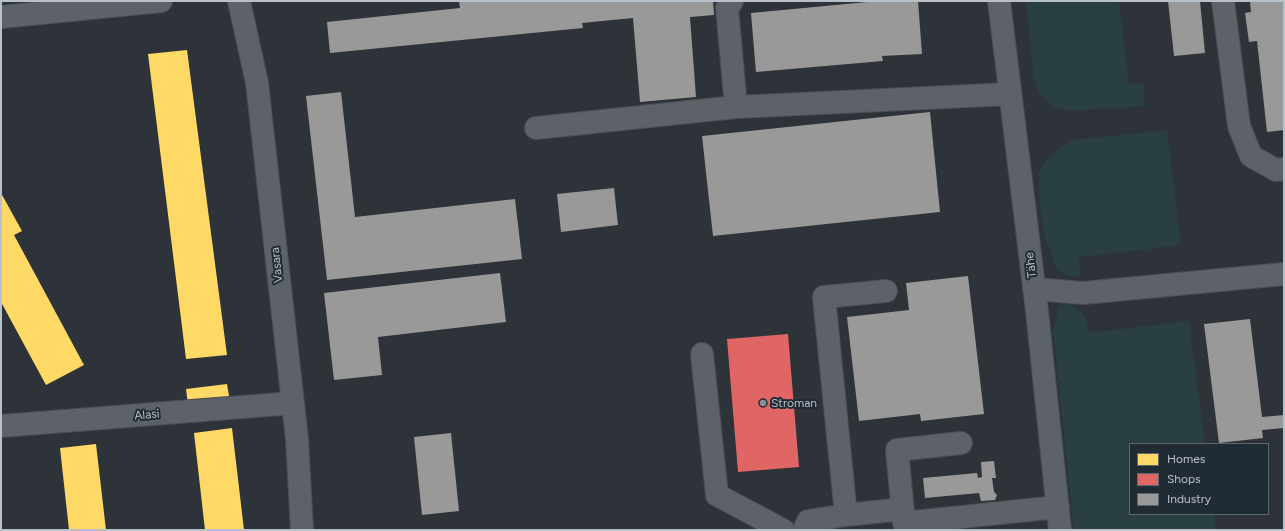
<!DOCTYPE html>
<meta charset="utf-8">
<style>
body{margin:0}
#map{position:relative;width:1285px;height:531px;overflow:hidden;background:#2d3339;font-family:Figtree,sans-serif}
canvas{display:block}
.frame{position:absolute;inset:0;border:2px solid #b8c1ca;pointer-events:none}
.legend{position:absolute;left:1129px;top:443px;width:140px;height:72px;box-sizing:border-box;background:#202b34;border:1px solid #5d6770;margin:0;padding:5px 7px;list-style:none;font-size:12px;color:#b8c1ca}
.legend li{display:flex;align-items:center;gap:8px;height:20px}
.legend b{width:20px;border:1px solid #5d6770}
</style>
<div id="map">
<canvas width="1285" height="531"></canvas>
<div class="frame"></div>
<ul class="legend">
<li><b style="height:11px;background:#ffd966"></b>Homes</li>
<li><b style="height:11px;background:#e06666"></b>Shops</li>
<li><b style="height:11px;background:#999"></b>Industry</li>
</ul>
</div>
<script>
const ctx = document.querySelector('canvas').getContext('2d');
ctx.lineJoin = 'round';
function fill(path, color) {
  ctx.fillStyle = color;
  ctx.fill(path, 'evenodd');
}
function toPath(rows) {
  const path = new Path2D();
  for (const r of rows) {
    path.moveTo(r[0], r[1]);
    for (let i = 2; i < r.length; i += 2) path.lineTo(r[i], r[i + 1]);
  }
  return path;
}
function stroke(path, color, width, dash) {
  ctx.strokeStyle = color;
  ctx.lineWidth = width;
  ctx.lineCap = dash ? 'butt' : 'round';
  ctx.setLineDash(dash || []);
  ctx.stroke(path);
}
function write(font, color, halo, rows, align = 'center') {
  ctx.font = font + ' Figtree,sans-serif';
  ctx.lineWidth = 4;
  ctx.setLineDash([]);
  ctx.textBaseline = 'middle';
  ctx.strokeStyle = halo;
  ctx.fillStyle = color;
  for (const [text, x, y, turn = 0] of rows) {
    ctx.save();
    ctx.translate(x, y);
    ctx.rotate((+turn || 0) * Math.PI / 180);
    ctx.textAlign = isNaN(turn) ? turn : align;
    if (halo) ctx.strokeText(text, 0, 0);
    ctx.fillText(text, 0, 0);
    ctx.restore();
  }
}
const green = toPath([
 [1026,1,1119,1,1129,85,1143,84,1145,106,1082,110,1065,110,1051,105,1039,93,1034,80],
 [1167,130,1181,245,1079,257,1081,275,1071,276,1057,269,1044,234,1039,196,1039,173,1047,159,1064,145,1074,140],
 [1070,303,1086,317,1088,333,1189,321,1205,444,1130,444,1130,514,1214,514,1216,530,1074,530,1053,330,1059,307]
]);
const homes = toPath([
 [187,50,227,355,186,359,148,54],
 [1,193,22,231,14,235,84,365,46,385,1,302],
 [227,384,230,402,188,405,186,389],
 [232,428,244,530,205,530,194,433],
 [96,444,106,530,69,530,60,448]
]);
const shops = toPath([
 [788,334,799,467,738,472,727,339]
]);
const industry = toPath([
 [459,1,713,1,714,15,690,17,696,97,640,102,633,18,582,23,583,28,330,53,327,22,460,8],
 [878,1,918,1,922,54,882,56,883,61,756,72,751,13],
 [1168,1,1200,1,1205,53,1174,56],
 [1250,1,1284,1,1284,130,1267,132,1257,41,1249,42,1245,13,1251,12],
 [341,92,355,217,515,199,522,259,327,280,306,96],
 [930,112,940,212,713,236,702,136],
 [614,188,618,225,561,232,557,194],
 [500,273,506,322,378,337,382,375,334,380,324,293],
 [968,276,984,414,921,421,920,414,859,421,847,317,909,310,906,283],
 [1250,319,1262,417,1284,415,1284,428,1262,430,1263,438,1219,443,1204,324],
 [451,433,459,511,422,515,414,437],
 [994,461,996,478,992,478,994,492,997,495,995,500,981,501,979,493,925,498,923,478,977,473,978,478,982,477,981,462]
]);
const minor = toPath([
 [239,1,257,83,297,439,302,530],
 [732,1,727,8,736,107],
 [999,1,1037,311,1060,530],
 [1223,1,1239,126,1251,156,1276,170,1284,169],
 [1,17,161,1],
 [536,128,736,107,1010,94],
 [1034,289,1083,293,1284,274],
 [886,291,824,297,846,515,903,509],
 [702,354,717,495,783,530],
 [1,426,293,403],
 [961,443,897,450,904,523,1058,507],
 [804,530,808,521,846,515]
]);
const markers = [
 [763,403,4,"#878f97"]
];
const streetNames = [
 ["Vasara",277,265,-96],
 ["Tähe",1031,265,-97],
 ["Alasi",147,415,-5]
];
const poiNames = [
 ["Stroman",771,403]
];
fill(green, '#2a4040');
fill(homes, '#ffd966');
fill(shops, '#e06666');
fill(industry, '#999');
stroke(minor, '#4b4f54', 24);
stroke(minor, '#5d6268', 22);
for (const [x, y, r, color] of markers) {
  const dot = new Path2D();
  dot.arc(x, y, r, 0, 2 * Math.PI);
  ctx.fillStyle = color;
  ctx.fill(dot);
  stroke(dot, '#202b34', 1.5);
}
write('12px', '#b8c1ca', '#202b34', streetNames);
write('12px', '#b8c1ca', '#202b34', poiNames, 'left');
</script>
